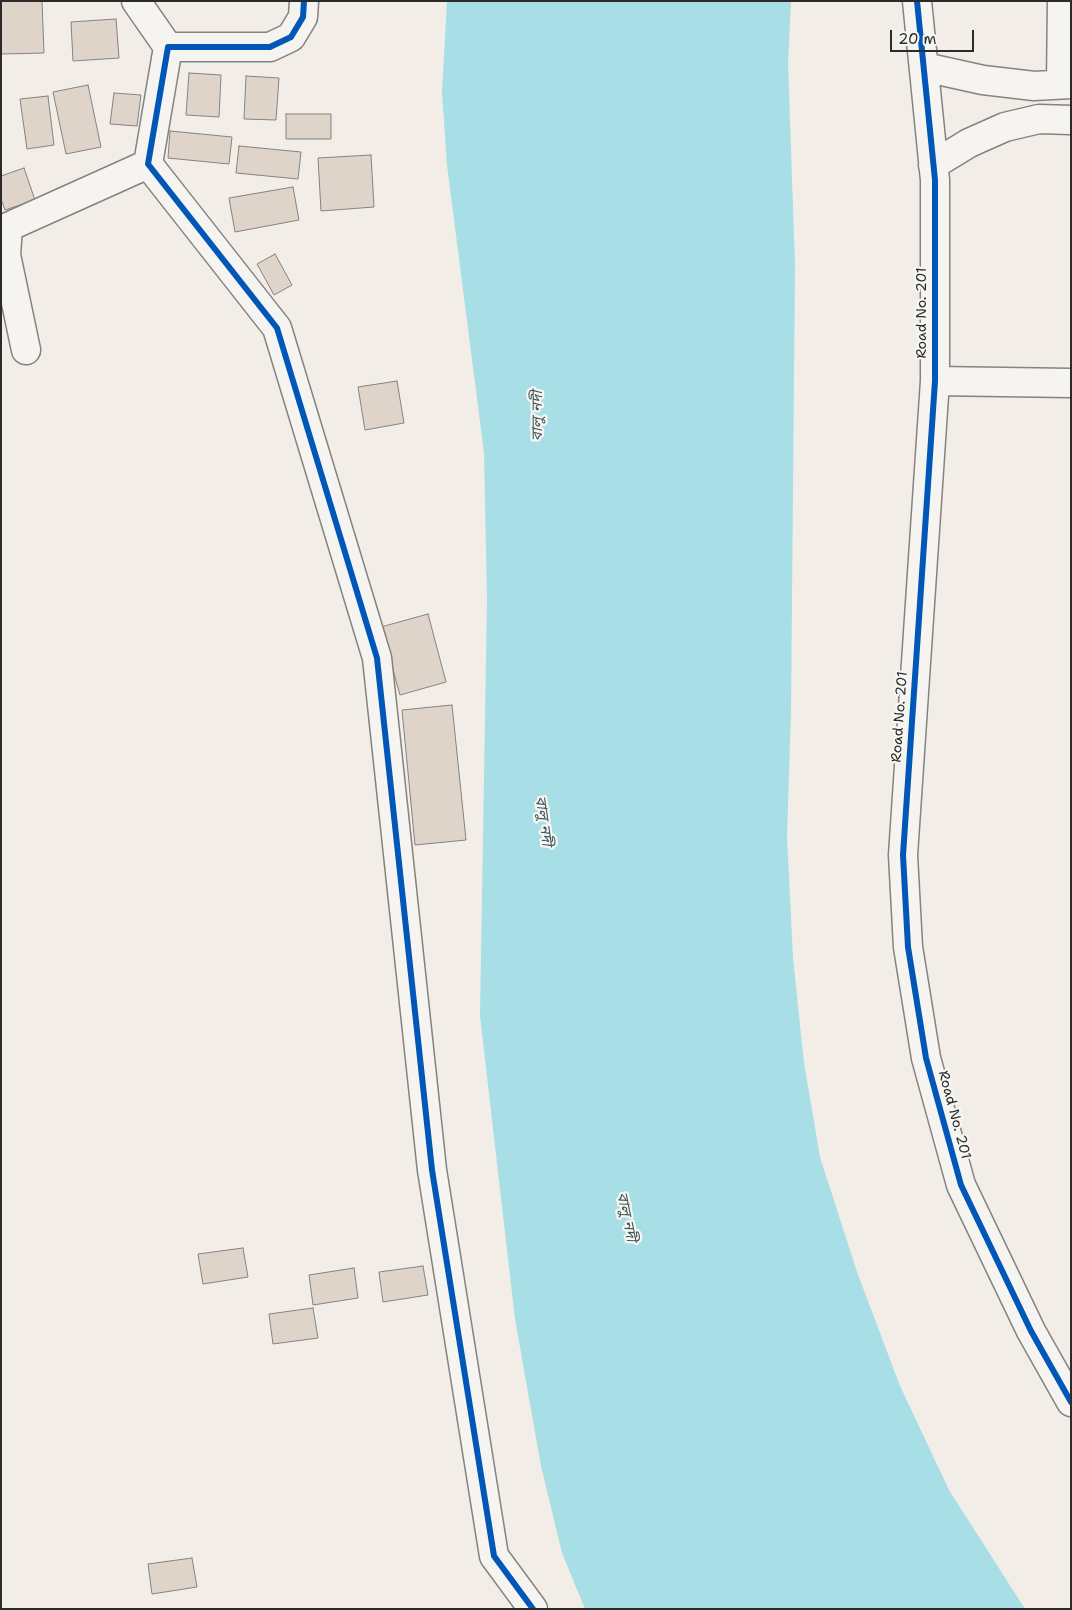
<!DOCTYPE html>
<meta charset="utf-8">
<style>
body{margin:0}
#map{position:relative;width:1072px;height:1610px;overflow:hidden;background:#f2ede7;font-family:"Shantell Sans",sans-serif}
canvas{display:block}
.frame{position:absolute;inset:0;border:2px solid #2b2b2b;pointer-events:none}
.scale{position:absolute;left:890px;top:30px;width:84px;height:22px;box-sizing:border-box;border:2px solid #2b2b2b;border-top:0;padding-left:6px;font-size:15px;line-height:18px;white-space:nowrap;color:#2b2b2b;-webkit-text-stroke:4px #f6f6f2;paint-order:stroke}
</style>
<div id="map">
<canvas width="1072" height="1610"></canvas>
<div class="frame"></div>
<div class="scale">20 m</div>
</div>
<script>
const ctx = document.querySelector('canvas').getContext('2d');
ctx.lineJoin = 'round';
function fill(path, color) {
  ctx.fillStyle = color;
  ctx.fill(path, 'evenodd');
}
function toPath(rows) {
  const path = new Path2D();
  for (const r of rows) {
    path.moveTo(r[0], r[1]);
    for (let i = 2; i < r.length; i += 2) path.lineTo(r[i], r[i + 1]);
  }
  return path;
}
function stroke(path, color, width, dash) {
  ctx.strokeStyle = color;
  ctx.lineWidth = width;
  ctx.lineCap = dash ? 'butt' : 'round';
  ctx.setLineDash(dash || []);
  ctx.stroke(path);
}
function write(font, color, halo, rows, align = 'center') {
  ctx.font = font + ' "Shantell Sans","Noto Sans Bengali",sans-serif';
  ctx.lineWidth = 4.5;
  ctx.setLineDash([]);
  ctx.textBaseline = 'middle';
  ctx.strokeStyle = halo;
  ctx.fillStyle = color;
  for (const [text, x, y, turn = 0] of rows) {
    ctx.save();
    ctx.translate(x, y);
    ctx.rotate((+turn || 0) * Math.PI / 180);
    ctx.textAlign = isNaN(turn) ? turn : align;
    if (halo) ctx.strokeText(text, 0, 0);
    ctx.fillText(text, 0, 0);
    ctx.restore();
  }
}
const water = toPath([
 [447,1,791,1,788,63,795,265,791,711,787,837,793,958,804,1063,820,1157,857,1272,900,1386,949,1490,1025,1609,585,1609,562,1553,541,1466,515,1319,480,1016,487,599,484,453,447,165,442,92]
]);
const building = toPath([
 [1,1,42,1,44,53,1,54,1,1],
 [116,19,119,58,73,61,71,22,116,19],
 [189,73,221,75,219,117,186,115,189,73],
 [246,76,279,78,276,120,244,119,246,76],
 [88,85,101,147,66,154,53,92,88,85],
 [114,93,141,95,137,126,110,124,114,93],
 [48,96,54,145,27,149,20,99,48,96],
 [286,114,331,114,331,139,286,139,286,114],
 [170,131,232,137,229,164,168,158,170,131],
 [239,146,301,152,298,179,236,173,239,146],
 [371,155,374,207,321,211,318,158,371,155],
 [24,168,35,200,5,210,1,199,1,176,24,168],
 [293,187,299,220,235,232,229,198,293,187],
 [275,254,292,285,274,295,257,264,275,254],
 [397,381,404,423,365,430,358,387,397,381],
 [428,614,446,682,400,695,381,627,428,614],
 [452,705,466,840,415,845,402,710,452,705],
 [243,1248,248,1277,203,1284,198,1254,243,1248],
 [423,1266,428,1295,383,1302,379,1272,423,1266],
 [354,1268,358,1298,313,1305,309,1275,354,1268],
 [313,1308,318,1338,273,1344,269,1314,313,1308],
 [192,1558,197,1587,152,1594,148,1564,192,1558]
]);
const minor = toPath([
 [136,1,168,47],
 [304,1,303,17,291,37,270,47,168,47,148,164,277,328,377,658,432,1170,494,1556,533,1609],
 [917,1,935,180,935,381,903,855,908,947,926,1058,961,1185,1031,1331,1071,1402],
 [924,67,983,80,1034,86,1071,84],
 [1061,84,1062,1],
 [933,165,969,143,1005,127,1039,119,1071,120],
 [26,350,6,255,8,227,148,164],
 [935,381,1071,383]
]);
const cycleway = toPath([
 [304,1,303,17,291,37,270,47,168,47,148,164,277,328,377,658,432,1170,494,1556,533,1609],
 [917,1,935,180,935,381,903,855,908,947,926,1058,961,1185,1031,1331,1071,1402]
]);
const streetNames = [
 ["Road No. 201",922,313,-90],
 ["Road No. 201",900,717,-86],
 ["Road No. 201",954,1115,75]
];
const waterNames = [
 ["বালু নদী",538,416,-90],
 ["বালু নদী",543,821,82],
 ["বালু নদী",626,1217,78]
];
fill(water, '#a8dee5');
fill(building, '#dfd4ca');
stroke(building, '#858280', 1);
stroke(minor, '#858280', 31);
stroke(minor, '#f5f4f1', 28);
stroke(cycleway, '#0057b8', 6);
write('14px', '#2b2b2b', '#f6f6f2', streetNames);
write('italic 15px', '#425659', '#f6f6f2', waterNames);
</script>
